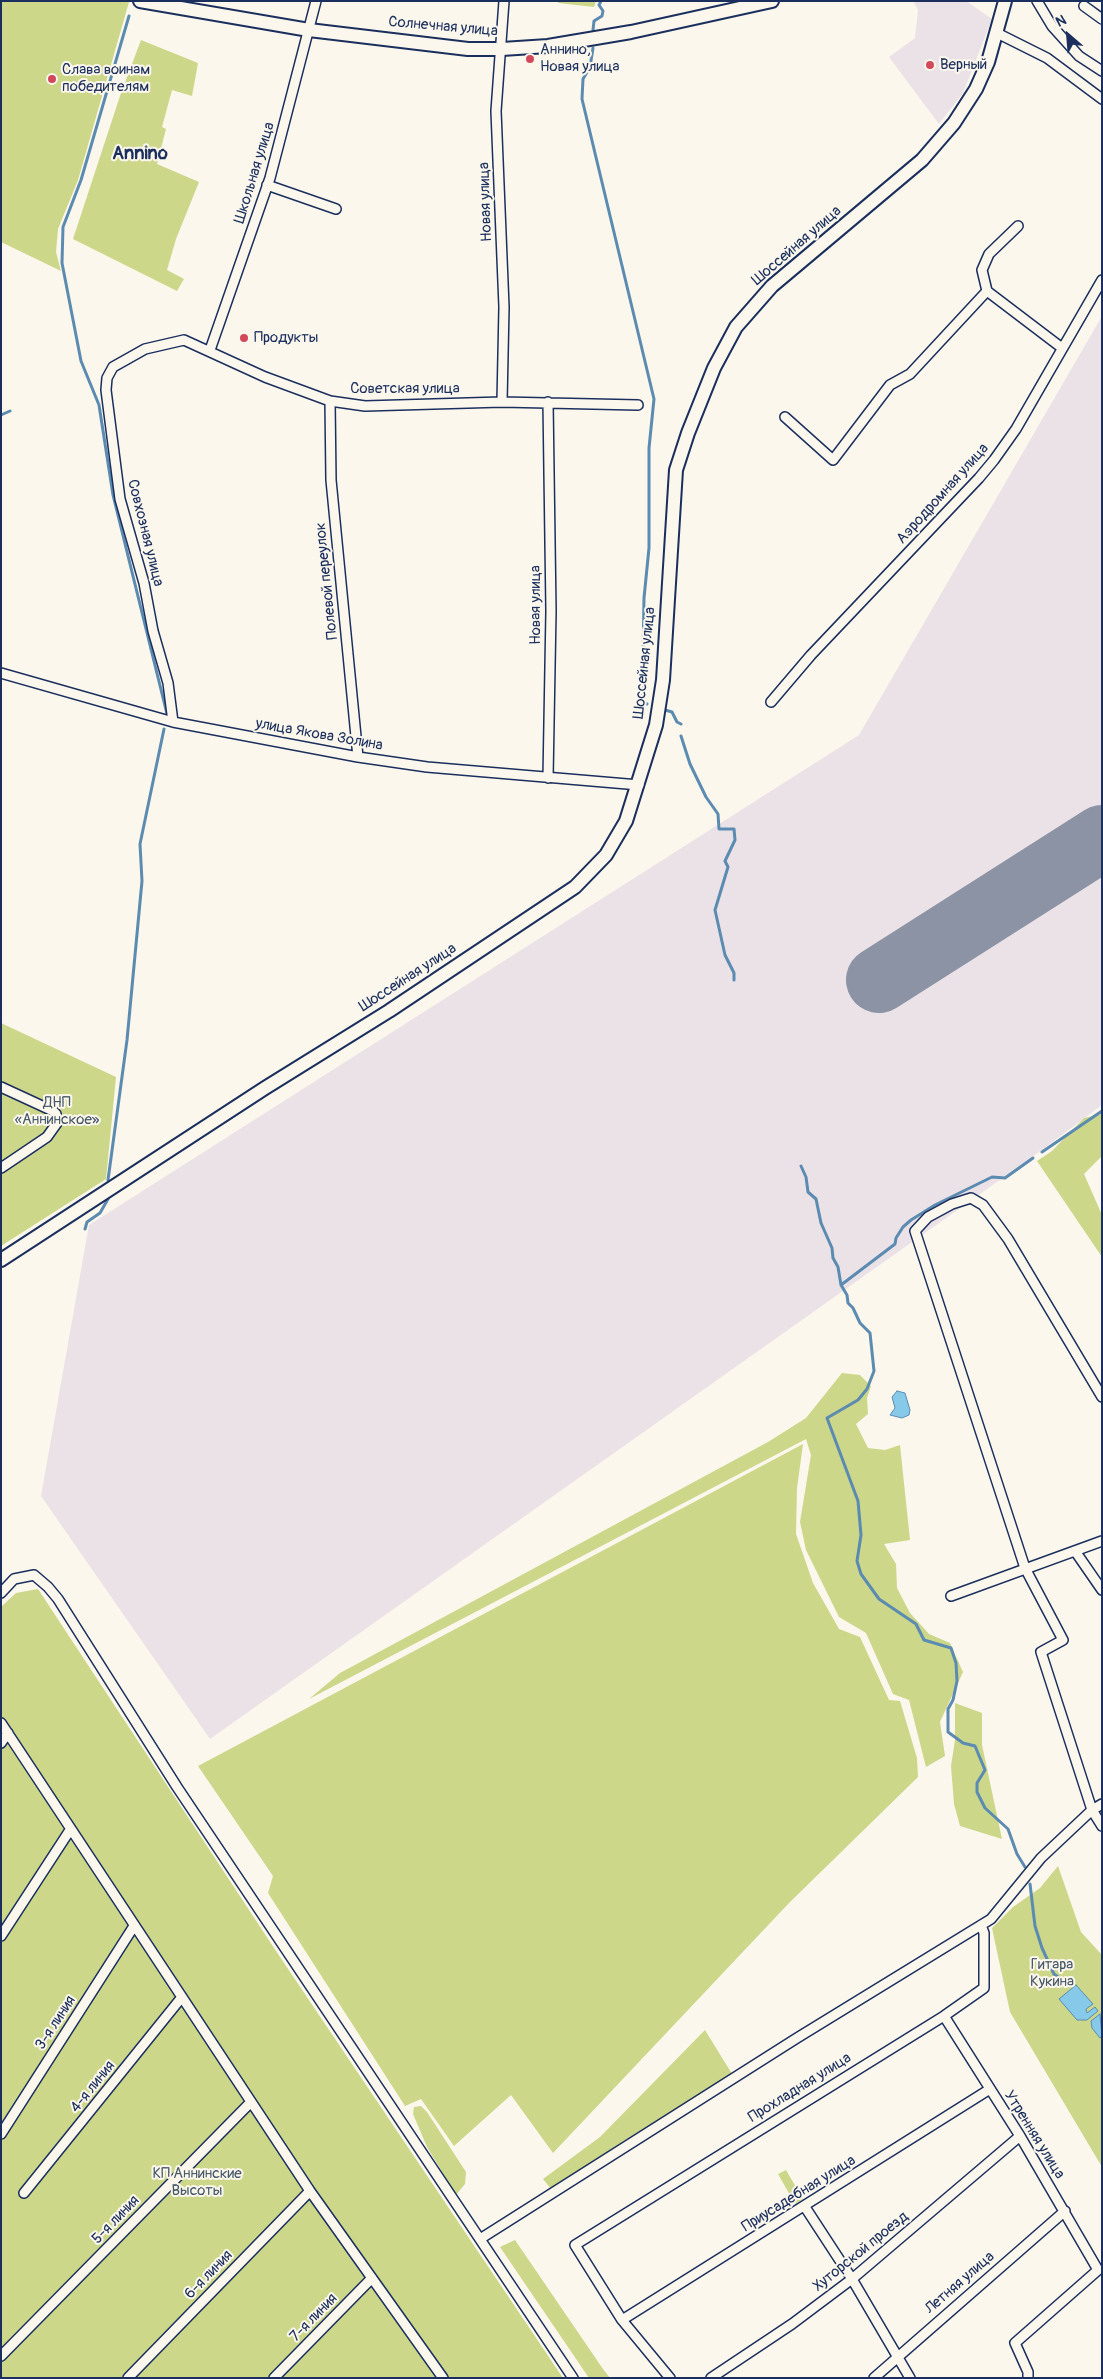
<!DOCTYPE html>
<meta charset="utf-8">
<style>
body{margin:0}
#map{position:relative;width:1103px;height:2379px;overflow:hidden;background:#fbf7ec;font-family:Pangolin,sans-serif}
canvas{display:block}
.frame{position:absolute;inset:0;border:2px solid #1b2f5e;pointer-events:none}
.north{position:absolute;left:1043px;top:10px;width:50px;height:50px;-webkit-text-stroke:4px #fbf7ec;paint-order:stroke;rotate:333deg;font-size:14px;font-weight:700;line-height:20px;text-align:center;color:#1b2f5e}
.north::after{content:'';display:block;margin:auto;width:18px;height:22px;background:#1b2f5e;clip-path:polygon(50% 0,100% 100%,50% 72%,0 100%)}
</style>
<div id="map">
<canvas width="1103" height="2379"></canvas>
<div class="frame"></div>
<div class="north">N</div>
</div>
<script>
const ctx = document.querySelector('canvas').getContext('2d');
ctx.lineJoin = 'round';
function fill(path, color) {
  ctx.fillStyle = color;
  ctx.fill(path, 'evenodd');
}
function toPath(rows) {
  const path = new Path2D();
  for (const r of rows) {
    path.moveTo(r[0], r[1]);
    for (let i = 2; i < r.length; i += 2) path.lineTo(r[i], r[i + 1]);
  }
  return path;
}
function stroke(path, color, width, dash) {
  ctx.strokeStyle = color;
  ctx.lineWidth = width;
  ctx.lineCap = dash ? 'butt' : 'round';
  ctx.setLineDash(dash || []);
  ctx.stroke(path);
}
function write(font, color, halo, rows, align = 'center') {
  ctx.font = font + ' Pangolin,sans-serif';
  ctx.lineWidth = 4;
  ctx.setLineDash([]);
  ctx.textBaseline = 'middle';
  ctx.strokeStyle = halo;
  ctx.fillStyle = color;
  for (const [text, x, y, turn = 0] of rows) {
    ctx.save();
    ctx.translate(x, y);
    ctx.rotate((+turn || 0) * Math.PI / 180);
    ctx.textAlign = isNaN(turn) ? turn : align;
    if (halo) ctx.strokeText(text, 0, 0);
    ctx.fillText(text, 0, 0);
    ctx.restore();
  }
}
const built = toPath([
 [913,1,966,1,992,19,963,93,939,124,889,57,915,38,918,10],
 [1102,316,1102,1105,1035,1155,210,1739,41,1496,89,1225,859,735]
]);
const green = toPath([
 [1,1,129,2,78,180,58,229,56,252,61,271,1,242],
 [559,1,596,1,594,7,558,3],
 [141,40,198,63,192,96,172,90,162,127,166,129,157,164,199,182,176,239,167,270,184,279,177,291,73,239,120,96],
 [1,1023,116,1077,106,1179,1,1246],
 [1102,1114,1102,1156,1084,1174,1102,1215,1102,1257,1037,1161,1052,1151,1084,1118],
 [842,1373,860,1375,871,1386,867,1398,868,1414,856,1424,868,1448,885,1450,900,1445,910,1540,884,1544,896,1564,897,1588,910,1613,929,1634,950,1643,963,1672,940,1722,945,1756,926,1767,909,1700,893,1694,866,1633,839,1617,806,1550,800,1522,811,1455,806,1439,309,1699,340,1673,768,1442,806,1418],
 [803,1444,797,1488,796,1534,813,1583,839,1629,860,1637,889,1700,900,1701,917,1758,918,1777,789,1903,553,2153,511,2095,454,2146,421,2099,405,2106,268,1893,273,1876,198,1766],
 [38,1589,276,1951,563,2378,1,2378,1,1607,16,1593],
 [955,1703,982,1713,982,1745,1002,1839,960,1826,954,1804,951,1766,955,1740],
 [1058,1866,1081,1932,1102,1955,1102,2167,1010,2012,992,1928,1013,1907,1040,1888],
 [705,2030,732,2074,625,2140,551,2189,543,2179,600,2137],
 [421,2106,427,2112,466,2172,465,2184,456,2195,427,2147,413,2114,414,2107],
 [786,2170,803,2199,795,2204,778,2174],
 [515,2240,603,2369,610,2378,589,2378,500,2247]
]);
const water = toPath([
 [897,1391,905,1393,910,1410,909,1415,902,1418,890,1415,895,1408,892,1397,897,1391],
 [1076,1985,1093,2004,1086,2009,1087,2013,1095,2007,1098,2011,1087,2020,1077,2020,1059,1999,1076,1985],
 [1100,2014,1102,2036,1100,2038,1092,2028,1091,2021,1100,2014]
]);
const stream = toPath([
 [129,16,81,180,63,227,62,263,81,361,99,405,113,495,167,714],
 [593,30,594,21,602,16,603,11,599,5,601,1],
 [593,48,590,67,583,79,582,99,654,399,649,448,649,548,644,598,643,658,645,671,642,702,647,704],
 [1,415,10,411],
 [665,710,672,712,677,722,681,724],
 [681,736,690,764,706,797,718,814,719,829,734,829,735,840,725,861,728,867,715,910,725,955,734,973,734,980],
 [1042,1152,1102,1111],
 [801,1166,806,1177,808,1192,816,1199,821,1223,832,1248,833,1258,838,1267,841,1285,847,1295,848,1303,853,1308,860,1323,870,1333,874,1371,867,1389,858,1400,827,1418,858,1501,861,1535,857,1561,861,1574,879,1599,916,1624,924,1640,951,1648,956,1663,957,1681,953,1700,948,1709,948,1732,963,1743,975,1746,985,1770,977,1783,977,1792,985,1808,1008,1829,1017,1854,1025,1867],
 [108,1180,127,1040,142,881,140,844,164,729],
 [85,1229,87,1222,100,1213,108,1199],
 [841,1285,895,1244,896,1238,903,1227,911,1220,935,1205,992,1177,1005,1178,1033,1158],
 [1030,1884,1035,1926,1042,1948,1054,1974,1062,1980]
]);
const runway = toPath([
 [879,980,1102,838]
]);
const street = toPath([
 [1037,1,1052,26,1079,56,1102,71],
 [1084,6,1102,19],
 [997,33,1047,58,1102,99],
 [267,185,336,209],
 [987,291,1062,348],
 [210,350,270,178,316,1],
 [330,401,331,480,358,757],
 [502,402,504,307,496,111,504,1],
 [785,417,833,460,890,385,910,374,987,291,982,270,989,254,1018,226],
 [1,673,173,722,358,757,427,767,639,785],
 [771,702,811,655,979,478,994,460,1016,429,1102,280],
 [173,722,168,683,153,631,144,583,120,499,106,390,107,378,113,367,145,349,184,340,265,377,330,401,365,406,502,402,638,405],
 [548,778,551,611,548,402],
 [1,1087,53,1111,56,1114,57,1123,47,1137,1,1168],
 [1102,1397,1008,1239,983,1205,971,1198,952,1204,928,1217,915,1231,1025,1568,1063,1640,1041,1652,1092,1810,1102,1826],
 [1075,1551,1102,1590],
 [1,1593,14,1579,34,1575,48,1587,58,1599,177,1787,573,2378],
 [951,1596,1102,1541],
 [1,1723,310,2191,443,2378],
 [1,1743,8,1733],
 [1,1936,70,1830],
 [944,2016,1020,2136,1098,2270,1015,2343,1028,2372,1028,2378],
 [1,2134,134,1926],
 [24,2193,182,1997],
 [805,2207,852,2279,910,2378],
 [480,2239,797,2038,991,1919,1041,1858,1092,1810,1102,1804],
 [622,2320,990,2089],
 [1,2356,251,2102],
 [128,2378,310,2191],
 [274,2378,372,2278],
 [670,2378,622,2320,575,2245,944,2016,984,1988,984,1933,981,1925],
 [711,2378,792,2324,852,2279,1020,2136],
 [874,2378,1065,2211]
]);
const secondary = toPath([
 [140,1,309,30,468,49,502,49,548,46,631,32,772,1],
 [1,1260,265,1088,389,1011,575,887,606,855,626,821,656,725,663,680,676,470,688,433,714,368,736,327,772,286,922,160,954,123,976,89,988,62,1005,1]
]);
const markers = [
 [530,59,5,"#d1495b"],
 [930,65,5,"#d1495b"],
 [52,79,5,"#d1495b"],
 [244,338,5,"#d1495b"]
];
const streetNames = [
 ["Солнечная улица",443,27,5],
 ["Школьная улица",255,173,-73],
 ["Новая улица",486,202,-92],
 ["Шоссейная улица",797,246,-41],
 ["Советская улица",405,389],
 ["Аэродромная улица",943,494,-48],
 ["Совхозная улица",145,533,76],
 ["Полевой переулок",327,581,-96],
 ["Новая улица",536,605,-90],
 ["Шоссейная улица",645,663,-84],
 ["улица Якова Золина",319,735,10],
 ["Шоссейная улица",408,978,-33],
 ["3-я линия",56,2023,-57],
 ["4-я линия",93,2087,-51],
 ["Прохладная улица",800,2088,-32],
 ["Утренняя улица",1034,2135,58],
 ["Приусадебная улица",799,2194,-32],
 ["5-я линия",116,2220,-46],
 ["Хуторской проезд",861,2252,-39],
 ["6-я линия",209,2275,-46],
 ["Летняя улица",960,2283,-41],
 ["7-я линия",314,2318,-46]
];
const poiNames = [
 ["Аннино,",540,50],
 ["Новая улица",540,67],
 ["Верный",940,65],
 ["Слава воинам",62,70],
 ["победителям",62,87],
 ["Продукты",254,338]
];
const parkNames = [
 ["ДНП",57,1103],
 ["«Аннинское»",57,1120],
 ["Гитара",1052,1965],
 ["Кукина",1052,1982],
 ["КП Аннинские",197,2174],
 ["Высоты",197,2191]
];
const quarterNames = [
 ["Annino",140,154]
];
fill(built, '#ebe2e8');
fill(green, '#ccd78a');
fill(water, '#87c9e8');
stroke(water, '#5c8bb1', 1);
stroke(stream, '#5c8bb1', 3);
stroke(runway, '#8b93a5', 66);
stroke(street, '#1b2f5e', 12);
stroke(secondary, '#1b2f5e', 16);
stroke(street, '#fbf7ec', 9);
stroke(secondary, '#fbf7ec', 12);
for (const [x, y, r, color] of markers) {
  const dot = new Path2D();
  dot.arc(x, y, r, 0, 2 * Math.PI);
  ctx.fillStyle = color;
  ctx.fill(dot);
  stroke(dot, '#fbf7ec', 2);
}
write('15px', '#1b2f5e', '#fbf7ec', streetNames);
write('15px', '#1b2f5e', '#fbf7ec', poiNames, 'left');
write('15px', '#475969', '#fbf7ec', parkNames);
write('bold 18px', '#1b2f5e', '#fbf7ec', quarterNames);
</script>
